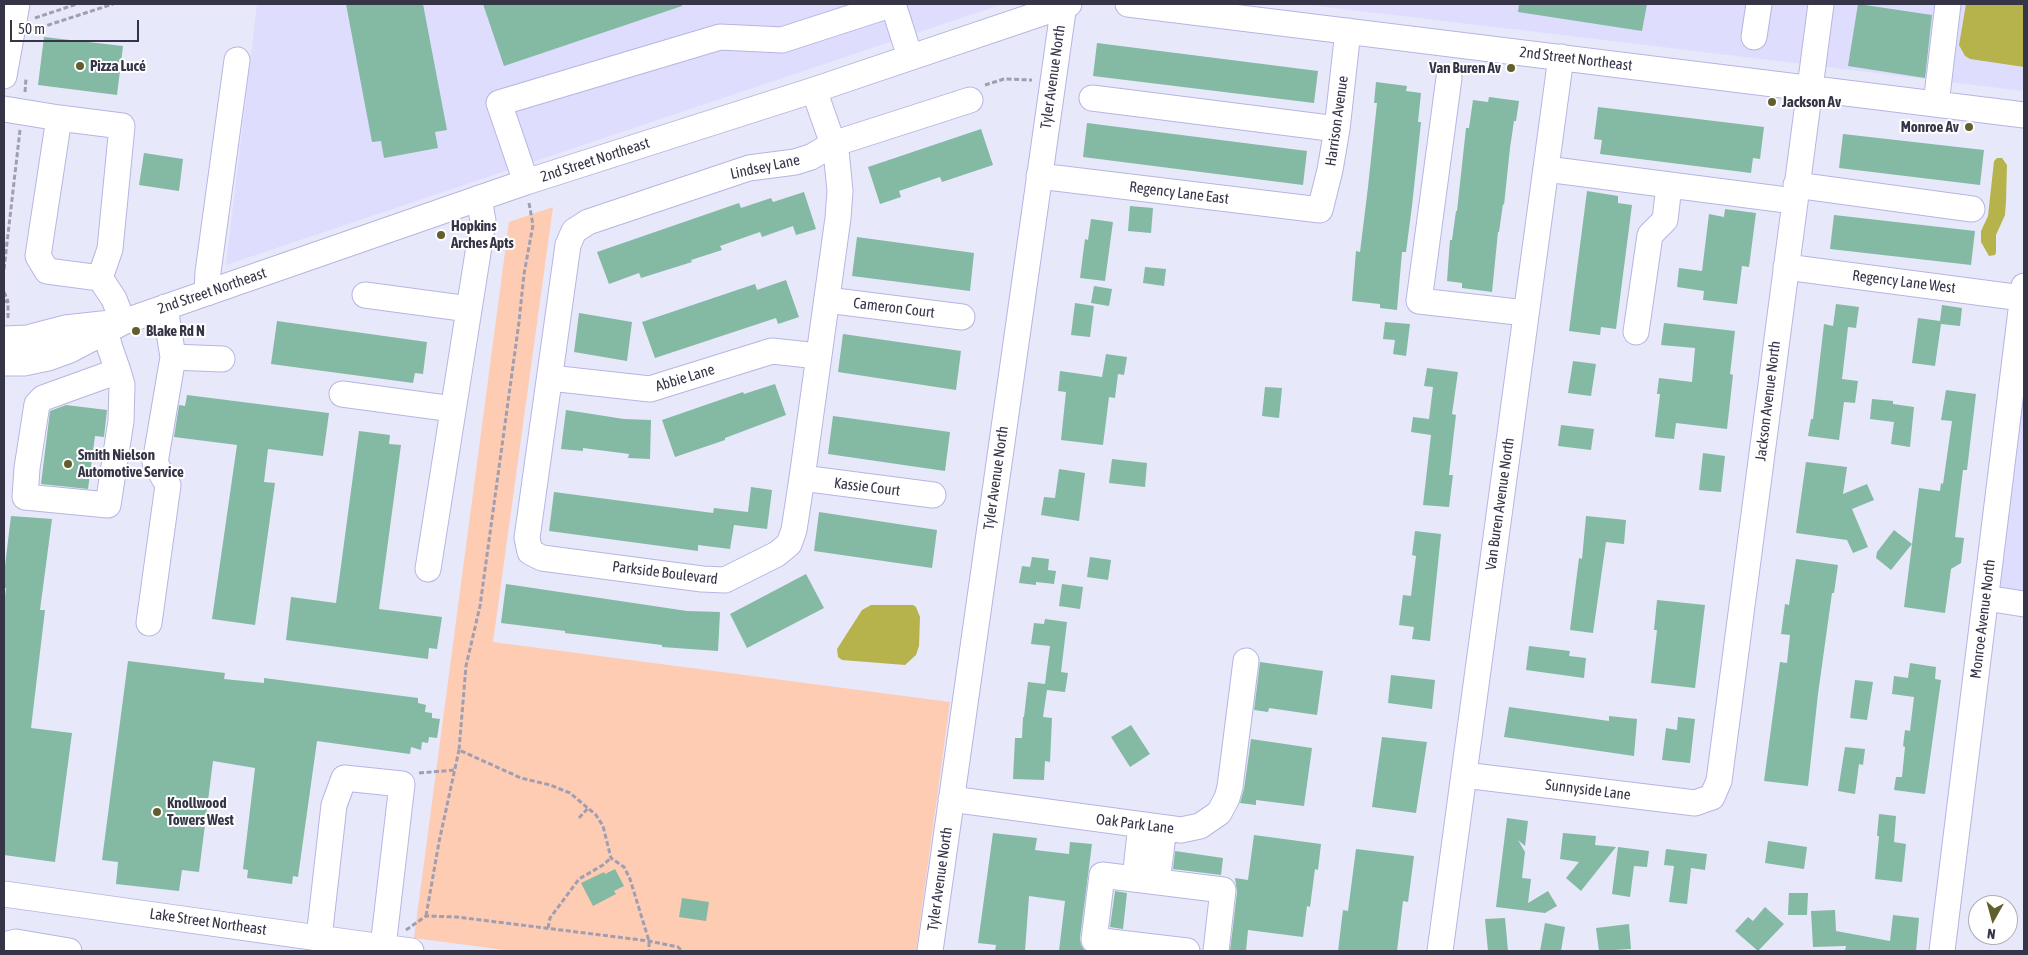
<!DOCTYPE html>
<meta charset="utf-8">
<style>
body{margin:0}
#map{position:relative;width:2028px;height:955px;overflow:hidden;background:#e8e8fb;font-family:"Asap Condensed",sans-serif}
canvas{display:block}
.frame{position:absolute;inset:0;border:5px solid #363547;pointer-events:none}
.north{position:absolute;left:1968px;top:895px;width:50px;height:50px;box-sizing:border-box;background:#fff;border:1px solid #afaeb5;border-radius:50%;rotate:187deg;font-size:14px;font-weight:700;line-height:20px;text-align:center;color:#363547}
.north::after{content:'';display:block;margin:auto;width:18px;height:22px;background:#615f2b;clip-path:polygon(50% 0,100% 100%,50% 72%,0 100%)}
.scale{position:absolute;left:10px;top:20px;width:129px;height:22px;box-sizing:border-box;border:2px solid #363547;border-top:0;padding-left:6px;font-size:15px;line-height:18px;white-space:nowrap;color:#363547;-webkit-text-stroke:4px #fff;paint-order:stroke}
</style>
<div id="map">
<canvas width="2028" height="955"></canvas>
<div class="frame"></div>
<div class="north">N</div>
<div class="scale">50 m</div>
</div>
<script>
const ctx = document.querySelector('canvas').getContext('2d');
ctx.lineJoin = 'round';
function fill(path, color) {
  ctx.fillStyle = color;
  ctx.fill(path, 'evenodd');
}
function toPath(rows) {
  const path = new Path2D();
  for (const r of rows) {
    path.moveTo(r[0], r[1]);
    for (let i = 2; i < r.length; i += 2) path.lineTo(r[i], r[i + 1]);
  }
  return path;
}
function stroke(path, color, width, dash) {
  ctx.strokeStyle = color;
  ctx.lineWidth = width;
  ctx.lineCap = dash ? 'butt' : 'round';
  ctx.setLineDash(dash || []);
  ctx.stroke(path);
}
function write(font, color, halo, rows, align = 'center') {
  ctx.font = font + ' "Asap Condensed",sans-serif';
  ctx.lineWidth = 4;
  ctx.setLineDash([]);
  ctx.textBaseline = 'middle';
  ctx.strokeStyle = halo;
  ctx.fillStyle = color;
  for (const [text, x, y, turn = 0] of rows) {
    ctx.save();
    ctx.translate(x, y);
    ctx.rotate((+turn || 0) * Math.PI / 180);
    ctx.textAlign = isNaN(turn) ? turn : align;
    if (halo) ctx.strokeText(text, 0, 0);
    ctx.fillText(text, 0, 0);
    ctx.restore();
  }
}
const built = toPath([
 [257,4,1003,4,226,265],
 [1300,4,2024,4,2024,91,1588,38],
 [2024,372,2024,592,1999,588]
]);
const green = toPath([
 [553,207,493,642,950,702,916,951,512,951,414,938,509,222]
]);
const water = toPath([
 [1966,4,2024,4,2024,67,1970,59,1965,56,1959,45],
 [1997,158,2002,158,2007,165,2006,201,2005,215,1996,235,1996,252,1995,255,1989,256,1981,242,1981,231,1988,216,1994,161],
 [871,605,913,605,916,607,920,617,919,646,916,655,905,665,842,660,838,657,837,649,862,610]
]);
const building = toPath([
 [346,4,423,4,447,130,435,132,438,148,384,158,381,141,372,142],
 [483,4,682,4,682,6,504,66],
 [1519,4,1647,4,1642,31,1518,12],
 [1858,4,1932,15,1925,78,1848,66],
 [44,37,123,46,117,95,38,85],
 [1097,43,1318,71,1314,103,1093,76],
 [1376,82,1407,86,1406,91,1421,93,1418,122,1421,122,1412,206,1406,252,1402,252,1397,310,1380,308,1380,304,1352,301,1356,251,1360,252,1368,187,1377,103,1374,103],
 [1489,97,1519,101,1516,121,1514,121,1510,148,1504,205,1503,204,1499,232,1498,232,1492,292,1462,288,1462,283,1447,281,1450,240,1452,240,1456,211,1457,211,1466,128,1469,128,1473,100,1488,102],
 [1598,107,1764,127,1760,159,1753,158,1751,173,1600,154,1602,140,1594,139],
 [1087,123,1307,151,1303,185,1083,157],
 [981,129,993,165,942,182,940,177,899,191,901,197,880,204,868,167],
 [1843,134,1984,150,1980,185,1839,168],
 [144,153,183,159,179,191,139,185],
 [1587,191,1618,196,1618,203,1632,205,1616,329,1601,327,1600,335,1569,331],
 [804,192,816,229,796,235,793,226,762,237,760,232,720,246,722,250,691,260,692,262,641,278,639,273,609,284,597,252,739,203,741,208,771,198,773,202],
 [1130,206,1153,208,1151,233,1128,231],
 [1725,209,1756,213,1749,267,1742,266,1737,304,1703,300,1704,291,1677,287,1679,268,1702,271,1709,214,1724,217],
 [1834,215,1975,231,1971,265,1830,249],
 [1091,219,1113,222,1105,281,1080,278,1085,239,1088,240],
 [857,237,974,253,970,291,852,276],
 [1145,267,1166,269,1164,286,1143,283],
 [786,280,799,317,778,324,776,318,655,358,642,322,755,284,757,290],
 [1094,286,1112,289,1109,306,1091,303],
 [1075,303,1094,306,1090,337,1071,335],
 [1836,304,1859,307,1856,328,1848,327,1842,379,1858,381,1855,403,1844,402,1839,440,1808,436,1811,419,1813,419,1824,324,1833,326],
 [1942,305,1962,308,1960,326,1941,324,1935,366,1912,363,1918,318,1940,321],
 [579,313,632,322,627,361,574,352],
 [277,321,427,342,423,374,415,373,413,383,271,364],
 [1385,322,1410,324,1406,356,1393,354,1395,340,1383,339],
 [1664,323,1735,331,1730,374,1733,375,1727,429,1676,423,1674,439,1655,437,1660,394,1657,394,1659,378,1692,382,1695,348,1661,345],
 [843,334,961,351,956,390,838,372],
 [1106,354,1127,357,1124,375,1118,374,1115,398,1109,397,1103,445,1061,440,1066,392,1058,391,1060,371,1102,377],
 [1573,361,1596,364,1591,396,1568,393],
 [1427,368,1458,372,1452,414,1456,415,1449,475,1453,475,1449,507,1423,505,1431,435,1411,432,1413,417,1429,419,1433,387,1424,386],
 [775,384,786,415,725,438,725,440,675,457,662,420,743,392,744,394],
 [1265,387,1282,388,1279,418,1262,416],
 [1946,390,1976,394,1967,470,1963,470,1955,537,1964,538,1961,563,1951,569,1945,613,1904,607,1912,544,1891,570,1876,558,1877,552,1894,530,1912,544,1919,488,1940,491,1941,483,1943,484,1952,421,1941,420],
 [187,395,329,413,323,456,268,449,264,482,275,483,255,625,212,619,237,445,174,437,179,405,185,406],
 [1872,399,1893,401,1893,404,1914,407,1910,447,1891,444,1894,422,1870,419],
 [66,405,107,410,104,437,95,436,88,489,41,484,50,411],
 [566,410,624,419,651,420,650,459,628,458,629,454,583,448,583,451,561,449],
 [833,416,950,432,945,471,828,454],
 [1561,425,1594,429,1591,450,1558,446],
 [359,431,390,435,389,444,401,445,379,609,442,617,437,649,429,648,428,659,286,640,291,597,336,603],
 [1703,453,1725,456,1721,492,1699,490],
 [1112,459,1147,463,1145,487,1109,483],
 [1806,462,1847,467,1843,494,1867,484,1874,500,1852,509,1868,547,1853,553,1847,540,1796,533],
 [1059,469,1085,473,1079,521,1041,515,1044,497,1055,498],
 [751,487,772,490,767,529,734,525,730,549,698,545,698,551,549,531,554,492,713,513,714,508,748,512],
 [819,512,937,530,932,568,814,551],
 [11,516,52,519,40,610,45,610,31,728,72,733,55,862,4,855,4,605,6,588,4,588,4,574],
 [1586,516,1626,520,1624,544,1606,542,1593,633,1570,630,1579,558,1582,559],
 [1415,531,1441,534,1430,641,1412,639,1414,627,1399,625,1403,595,1411,596,1416,556,1412,555],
 [1032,557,1049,559,1048,570,1056,571,1054,584,1036,582,1036,585,1019,583,1022,566,1030,567],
 [1090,557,1111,560,1108,580,1087,577],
 [1796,559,1838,565,1834,593,1832,593,1818,694,1808,786,1764,781,1780,662,1787,663,1790,635,1781,634,1785,604,1789,605],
 [806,574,824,608,747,648,730,614],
 [506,584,687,611,720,612,718,651,662,647,662,645,565,633,565,631,501,623],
 [1062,584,1083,587,1080,609,1059,606],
 [1657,600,1705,605,1695,688,1651,683,1657,630,1654,630],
 [1045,619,1067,622,1061,672,1068,673,1065,692,1047,690,1043,717,1052,718,1050,762,1045,761,1044,780,1013,779,1015,738,1022,738,1023,717,1024,717,1028,682,1045,684,1050,646,1031,644,1034,623,1044,624],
 [1529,646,1570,651,1569,656,1586,658,1584,678,1526,670],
 [128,661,225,673,224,679,264,683,264,678,418,698,418,703,426,705,425,712,432,713,432,718,440,719,437,738,429,737,428,743,422,742,421,750,411,747,410,754,317,741,298,877,293,876,292,884,247,878,248,870,243,869,255,768,213,761,199,872,182,870,179,891,116,884,118,862,102,860],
 [1260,662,1323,671,1317,715,1269,708,1268,712,1254,710],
 [1910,663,1936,667,1935,679,1941,680,1925,794,1894,790,1896,777,1902,777,1905,747,1903,746,1905,730,1910,731,1914,697,1892,694,1894,676,1908,678],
 [1391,675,1435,680,1432,709,1388,703],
 [1855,680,1873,682,1867,720,1850,718],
 [1509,707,1609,721,1609,716,1637,719,1634,756,1504,737],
 [1678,717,1695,719,1690,763,1662,760,1666,728,1677,730],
 [1131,725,1150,754,1130,767,1111,737],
 [1382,737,1427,742,1416,813,1372,807],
 [1251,739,1312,748,1304,806,1256,800,1256,805,1240,803,1244,789],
 [1845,747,1865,749,1863,765,1859,764,1855,794,1838,791],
 [1879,814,1896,816,1894,842,1906,844,1902,882,1875,879,1879,836,1877,836],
 [1507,818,1528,821,1525,846,1518,840,1525,852,1522,878,1531,879,1528,903,1548,891,1557,906,1545,913,1496,907],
 [993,833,1037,838,1035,850,1069,854,1070,842,1092,844,1080,938,1081,945,1085,951,1059,951,1065,901,1029,896,1025,951,995,951,996,945,978,943],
 [1563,833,1596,836,1595,845,1616,847,1581,891,1566,878,1579,862,1560,859],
 [1254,835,1321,844,1318,870,1315,869,1310,907,1307,906,1303,937,1248,930,1246,951,1230,951,1237,892,1235,878,1248,880],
 [1768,841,1807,847,1804,869,1765,863],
 [1618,847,1649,851,1647,867,1634,866,1630,897,1612,894],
 [1356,849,1414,856,1408,902,1403,901,1397,951,1338,951,1343,910,1348,911],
 [1666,849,1707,854,1705,870,1691,868,1687,904,1669,902,1674,866,1664,865],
 [1175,851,1223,858,1221,875,1173,869],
 [615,869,624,886,614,891,616,894,593,906,581,883,604,872,605,874],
 [1115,891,1127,893,1123,929,1110,927],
 [1789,893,1808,893,1807,915,1788,915],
 [682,898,709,902,706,921,679,917],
 [1765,907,1784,924,1758,951,1735,931,1748,917,1753,921],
 [1835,910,1836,931,1890,941,1893,915,1919,918,1916,951,1845,951,1846,946,1813,947,1811,911],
 [1505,918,1508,951,1488,951,1485,919],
 [1545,923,1565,927,1561,951,1540,951],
 [1629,924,1631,949,1599,951,1596,928]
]);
const path = toPath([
 [35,18,77,4],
 [33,30,113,4],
 [985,85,1004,79,1032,80],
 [25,92,26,78],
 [529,203,533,225,524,274,519,322,480,606,466,666,459,750,521,778,550,785,570,793,596,815,603,826,611,858,624,867,630,879,649,941,649,951],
 [4,269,20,130],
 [4,292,8,301],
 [4,301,8,302,8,318],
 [419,773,455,770],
 [579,818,589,807],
 [426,916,439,842,459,750],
 [548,928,550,918,579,879,603,865,611,858],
 [406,930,426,916,457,917,649,941,678,947,682,951]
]);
const minor = toPath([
 [1128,4,2024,115],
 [1754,37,1759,4],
 [4,76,17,4],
 [1449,78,1419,301,1526,313],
 [814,90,833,144,836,150,840,191,838,218,802,478,794,530,789,544,777,554,725,580,702,579,542,558,530,552,527,538,568,245,574,231,588,222,749,168,795,162,811,157,833,144,970,100],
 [1092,98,1337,129],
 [1936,104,1948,4],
 [4,109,59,118,38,256,47,271,100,278,114,299,123,322],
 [59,118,122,126,110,249,100,278],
 [1546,169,1794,201],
 [1039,176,1320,210,1330,170,1337,129,1348,31],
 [526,182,499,103,720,37,782,40,893,4,910,57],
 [1796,185,1972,209],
 [1786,267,2022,298],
 [207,293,208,272,237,60],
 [365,295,469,309],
 [827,300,962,317],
 [105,331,110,348,118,371,122,385,121,421,108,505,25,497,27,468,37,404,43,398,118,371],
 [1636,332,1650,235,1665,220,1669,186],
 [4,339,27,338,65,328,111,323],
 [173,357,222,359],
 [4,363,24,363,48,358,70,350,123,322,526,182,814,90,1069,4],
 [550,378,650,389,772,351,818,356],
 [342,394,453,409],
 [802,478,933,495],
 [428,569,483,221,479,198],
 [1986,598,2024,604],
 [149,623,168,485,155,463,173,357,165,307],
 [1464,775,1695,803,1712,797,1719,781,1821,4],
 [951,799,1181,830,1200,826,1219,813,1227,798,1230,787,1246,661],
 [1135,879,1141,825],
 [1157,882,1164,828],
 [4,894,411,951],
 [319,938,334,805,344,778,402,784,383,947],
 [4,945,16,942,69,951],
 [930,951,1064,4],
 [1187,951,1094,940,1102,875,1223,890,1216,951],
 [1440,951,1561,57],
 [1942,951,2024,286]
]);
const markers = [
 [80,66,5,"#615f2b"],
 [1511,68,5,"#615f2b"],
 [1772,102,5,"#615f2b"],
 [1969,127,5,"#615f2b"],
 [441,235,5,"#615f2b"],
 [136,331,5,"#615f2b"],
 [68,464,5,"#615f2b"],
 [157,812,5,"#615f2b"]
];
const streetNames = [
 ["2nd Street Northeast",1576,59,7],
 ["Tyler Avenue North",1053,77,-82],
 ["Harrison Avenue",1337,121,-82],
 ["2nd Street Northeast",595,160,-18],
 ["Lindsey Lane",765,167,-12],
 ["Regency Lane East",1179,193,7],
 ["Regency Lane West",1904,282,7],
 ["2nd Street Northeast",212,291,-19],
 ["Cameron Court",894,308,7],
 ["Abbie Lane",685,378,-17],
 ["Jackson Avenue North",1768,401,-83],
 ["Tyler Avenue North",996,478,-82],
 ["Kassie Court",867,487,7],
 ["Van Buren Avenue North",1500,504,-82],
 ["Parkside Boulevard",665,573,7],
 ["Monroe Avenue North",1983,619,-83],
 ["Sunnyside Lane",1588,790,7],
 ["Oak Park Lane",1135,824,7],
 ["Tyler Avenue North",940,879,-82],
 ["Lake Street Northeast",208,922,8]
];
const poiNames = [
 ["Pizza Lucé",90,66],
 ["Van Buren Av",1501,68,"right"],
 ["Jackson Av",1782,102],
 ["Monroe Av",1959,127,"right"],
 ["Hopkins",451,226],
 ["Arches Apts",451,243],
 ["Blake Rd N",146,331],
 ["Smith Nielson",78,455],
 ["Automotive Service",78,472],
 ["Knollwood",167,803],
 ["Towers West",167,820]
];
fill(built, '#deddfe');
fill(green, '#fecbb3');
fill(water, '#b7b34c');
fill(building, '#84b9a3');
stroke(minor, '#b6b5e2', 27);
stroke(path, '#a09fb2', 3, [5, 2.5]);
stroke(minor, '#fff', 25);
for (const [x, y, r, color] of markers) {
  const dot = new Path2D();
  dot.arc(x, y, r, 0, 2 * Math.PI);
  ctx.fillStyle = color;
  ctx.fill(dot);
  stroke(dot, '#fff', 2);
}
write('15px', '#363547', '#fff', streetNames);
write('bold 15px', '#363547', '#fff', poiNames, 'left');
</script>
